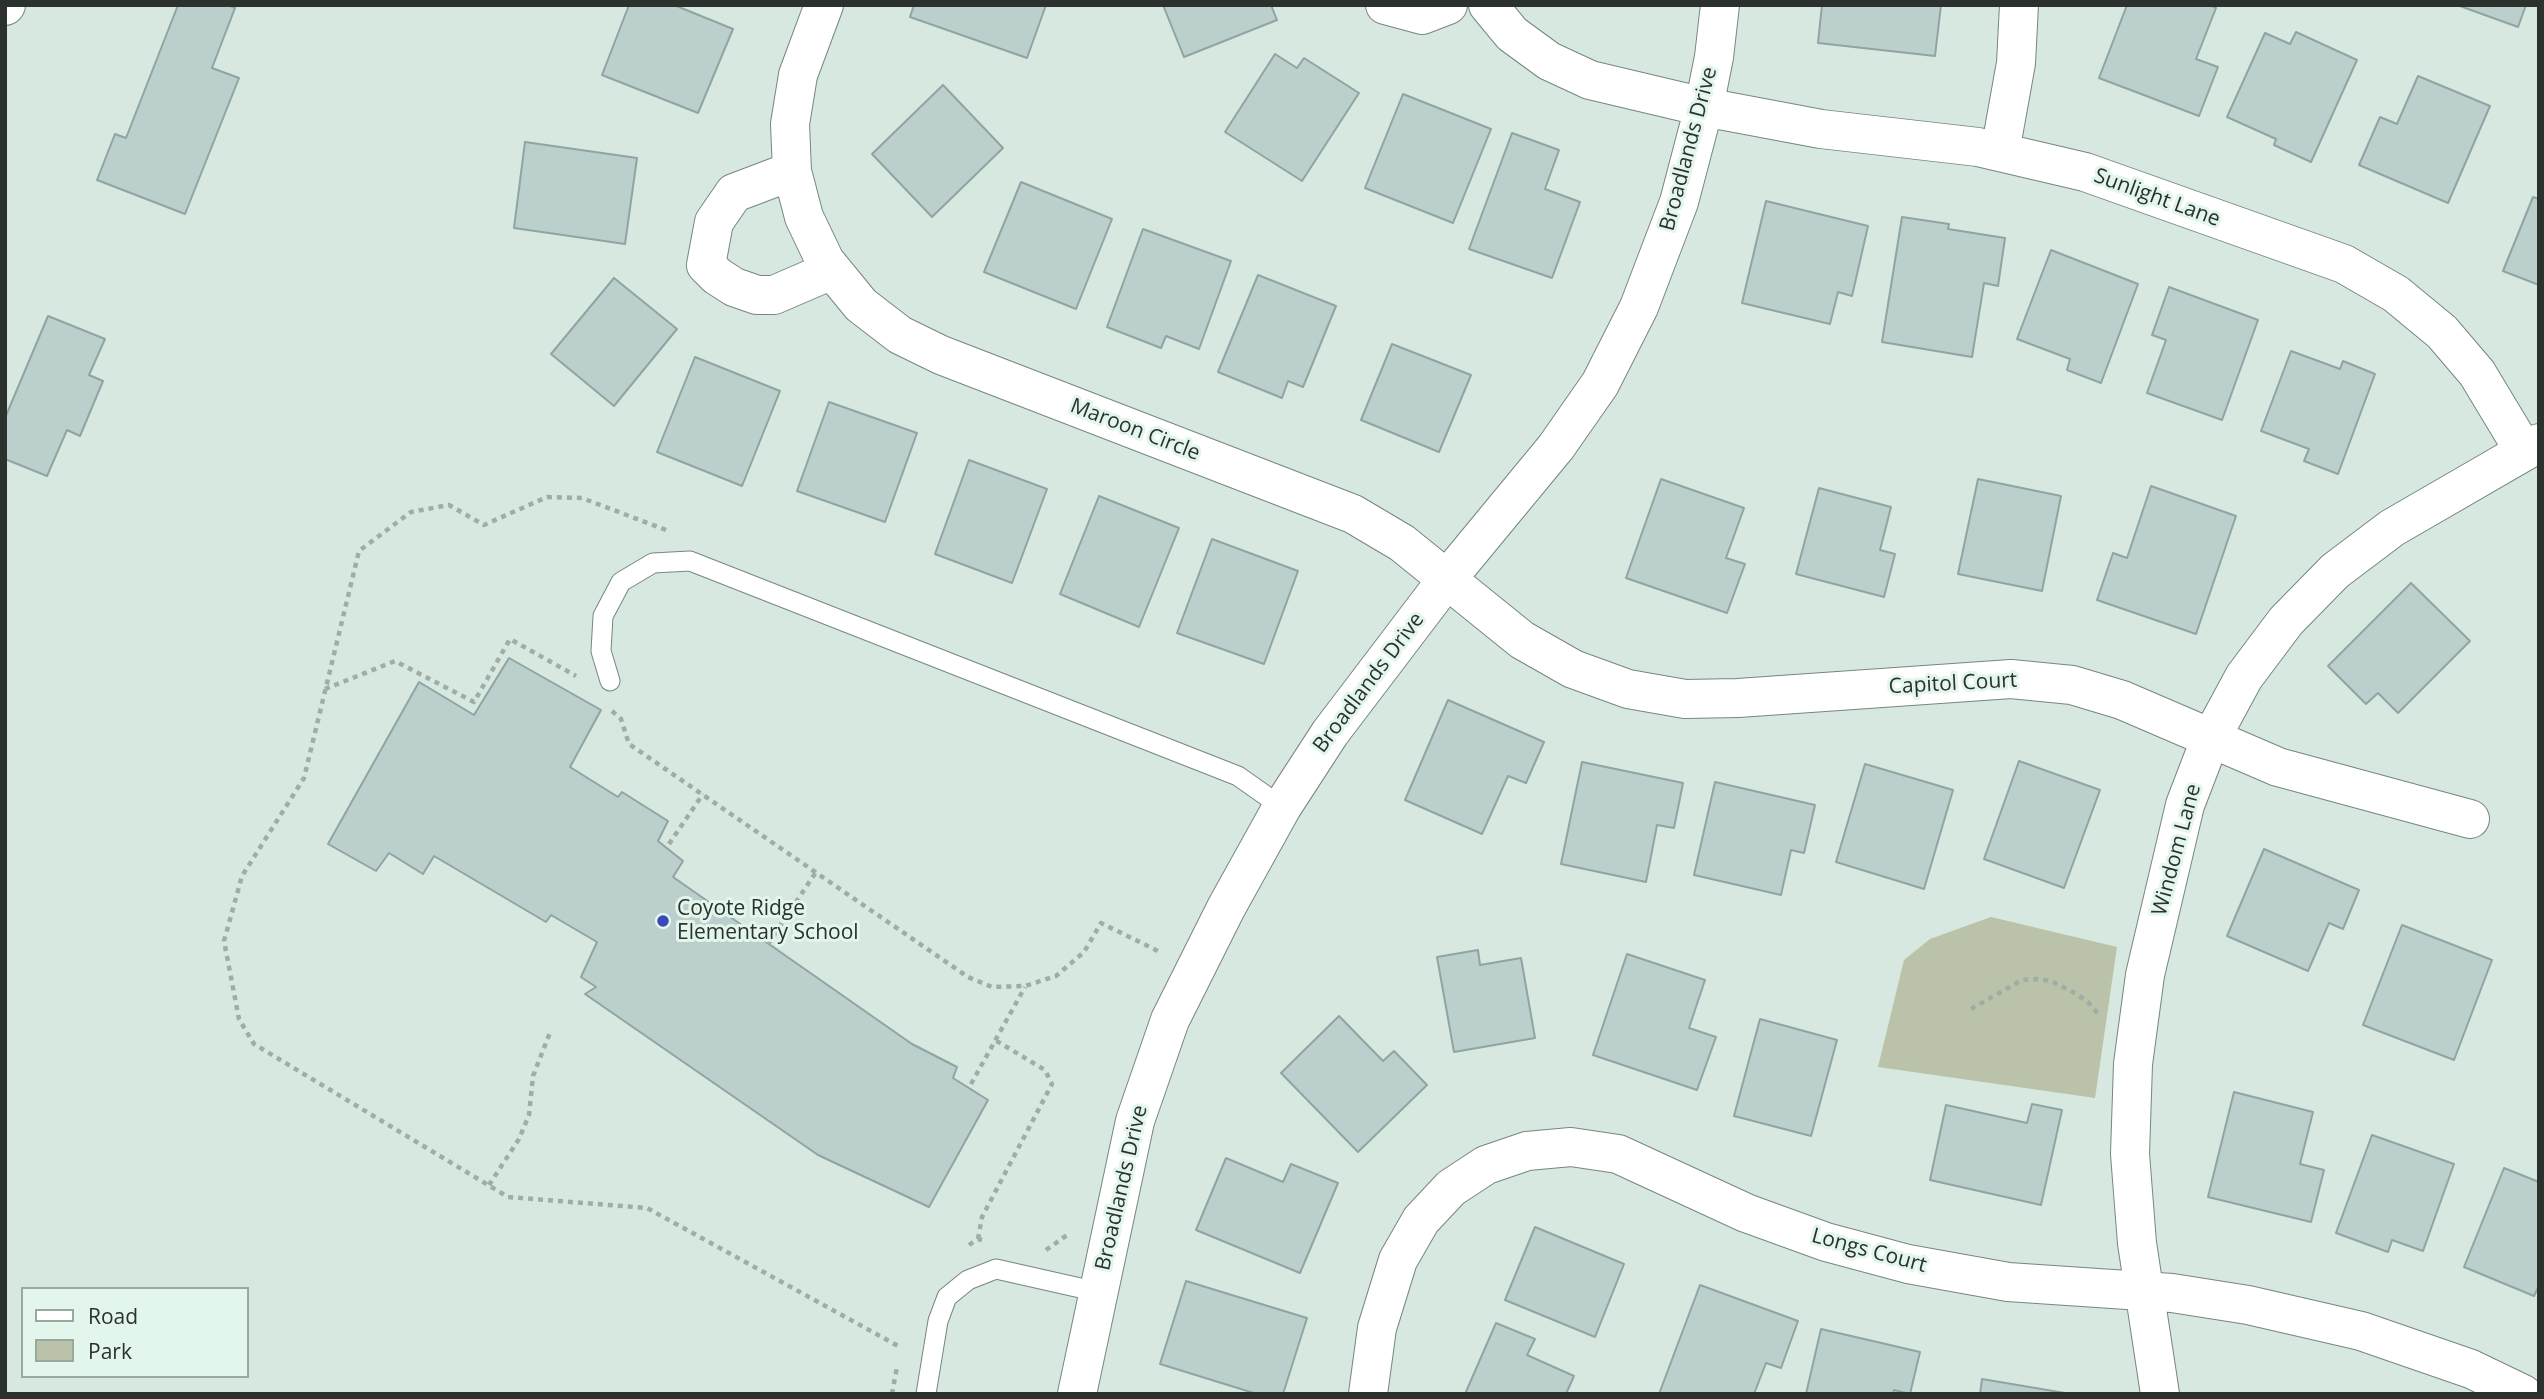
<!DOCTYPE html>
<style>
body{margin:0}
#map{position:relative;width:2544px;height:1399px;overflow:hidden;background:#d6e8df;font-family:"Open Sans",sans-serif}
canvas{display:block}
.frame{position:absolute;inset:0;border:7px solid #2b322e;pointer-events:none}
.legend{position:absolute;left:21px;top:1287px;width:228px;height:91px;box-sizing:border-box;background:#e3f6ec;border:2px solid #99a8a0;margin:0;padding:9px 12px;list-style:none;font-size:21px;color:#2b322e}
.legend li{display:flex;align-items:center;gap:14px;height:35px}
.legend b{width:35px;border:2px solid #99a8a0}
</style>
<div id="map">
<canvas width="2544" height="1399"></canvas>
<div class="frame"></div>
<ul class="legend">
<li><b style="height:9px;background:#fff"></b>Road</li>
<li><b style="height:19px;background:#bac2aa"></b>Park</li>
</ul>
</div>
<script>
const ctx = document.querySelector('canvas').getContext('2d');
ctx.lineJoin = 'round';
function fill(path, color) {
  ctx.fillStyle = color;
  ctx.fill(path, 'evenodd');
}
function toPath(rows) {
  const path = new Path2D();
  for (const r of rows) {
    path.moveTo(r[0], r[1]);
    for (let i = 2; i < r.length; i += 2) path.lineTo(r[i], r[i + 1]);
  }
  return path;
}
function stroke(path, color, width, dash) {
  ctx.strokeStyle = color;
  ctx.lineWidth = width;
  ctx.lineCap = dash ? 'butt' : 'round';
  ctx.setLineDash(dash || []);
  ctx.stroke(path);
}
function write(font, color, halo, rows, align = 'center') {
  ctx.font = font + ' "Open Sans",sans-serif';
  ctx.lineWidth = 6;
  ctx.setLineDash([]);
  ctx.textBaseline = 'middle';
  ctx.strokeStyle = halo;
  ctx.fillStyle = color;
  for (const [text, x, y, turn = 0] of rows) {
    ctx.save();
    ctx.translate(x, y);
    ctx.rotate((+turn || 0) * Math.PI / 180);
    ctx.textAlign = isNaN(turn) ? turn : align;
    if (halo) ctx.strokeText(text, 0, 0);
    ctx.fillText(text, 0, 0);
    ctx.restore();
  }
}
const green = toPath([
 [1991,917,2117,947,2095,1098,1878,1067,1904,960,1930,939]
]);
const building = toPath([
 [178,5,228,5,235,8,212,68,239,78,185,214,97,180,115,134,126,138,178,5],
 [629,5,674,5,733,29,698,113,602,75,629,5],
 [914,5,1046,5,1027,58,910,17,914,5],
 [1163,5,1271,5,1277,20,1184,57,1163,5],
 [1822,5,1941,5,1935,56,1818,43,1822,5],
 [2127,5,2210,5,2216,8,2196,59,2218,67,2199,116,2099,78,2127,5],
 [2457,5,2526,5,2518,27,2457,5],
 [2296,32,2357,60,2311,162,2274,145,2276,139,2227,117,2265,33,2290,44,2296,32],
 [1275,54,1297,68,1304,58,1359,93,1302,181,1225,132,1275,54],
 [2418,76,2490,106,2448,203,2359,165,2380,117,2397,124,2418,76],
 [943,85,1003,148,932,217,872,154,943,85],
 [1403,94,1491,129,1453,223,1365,188,1403,94],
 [1512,133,1559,150,1545,189,1580,202,1552,278,1469,249,1512,133],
 [525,142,637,158,625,244,514,228,525,142],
 [1021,182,1112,219,1076,309,984,272,1021,182],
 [2533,197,2539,199,2539,285,2503,271,2533,197],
 [1766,201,1868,226,1852,296,1838,292,1830,324,1742,303,1766,201],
 [1902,217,1949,224,1948,229,2005,238,1998,286,1984,283,1972,357,1882,342,1902,217],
 [1143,229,1231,261,1199,349,1166,336,1161,348,1107,327,1143,229],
 [2051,250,2138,284,2101,383,2067,370,2070,359,2017,339,2051,250],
 [1258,275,1336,306,1303,387,1288,381,1282,398,1218,372,1258,275],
 [614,278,677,329,614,406,551,354,614,278],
 [2169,287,2258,320,2222,420,2147,393,2166,340,2152,335,2169,287],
 [48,316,105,339,89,375,103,381,80,436,67,430,47,476,5,459,5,418,48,316],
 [1392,344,1471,375,1439,452,1361,420,1392,344],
 [2291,351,2340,369,2343,361,2375,374,2338,474,2304,461,2309,449,2261,431,2291,351],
 [695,357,780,391,742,486,657,452,695,357],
 [829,402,917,433,885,522,797,491,829,402],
 [969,460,1047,489,1012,583,935,554,969,460],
 [1661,479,1744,508,1726,558,1745,564,1727,613,1626,578,1661,479],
 [1978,479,2061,496,2042,591,1958,574,1978,479],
 [2151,486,2236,516,2196,634,2097,600,2113,553,2127,558,2151,486],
 [1819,488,1891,507,1880,550,1895,554,1884,597,1796,574,1819,488],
 [1099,496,1179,528,1139,627,1060,594,1099,496],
 [1212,539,1298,571,1264,664,1177,633,1212,539],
 [2411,583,2470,641,2398,713,2378,693,2366,704,2328,666,2411,583],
 [509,658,601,710,570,767,618,797,622,792,668,821,658,841,683,861,673,877,912,1044,957,1067,953,1078,988,1100,929,1207,818,1155,585,994,596,987,581,977,597,942,551,915,546,922,434,856,423,874,389,853,376,871,328,844,419,682,474,715,509,658],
 [1448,700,1544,742,1526,783,1508,776,1482,834,1405,800,1448,700],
 [2019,761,2100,790,2064,888,1984,859,2019,761],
 [1582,762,1683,783,1674,828,1657,825,1646,882,1561,864,1582,762],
 [1865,764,1953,790,1924,889,1836,862,1865,764],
 [1715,782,1815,805,1804,853,1791,850,1781,895,1694,875,1715,782],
 [2264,849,2359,890,2343,929,2329,923,2308,971,2227,936,2264,849],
 [2402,925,2492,960,2454,1060,2363,1025,2402,925],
 [1478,950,1480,965,1521,958,1535,1038,1454,1052,1437,957,1478,950],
 [1627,954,1705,980,1689,1028,1716,1037,1697,1090,1593,1055,1627,954],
 [1339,1016,1383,1061,1394,1051,1427,1085,1358,1152,1281,1073,1339,1016],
 [1760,1019,1837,1040,1811,1136,1734,1116,1760,1019],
 [2234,1092,2313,1112,2300,1164,2324,1170,2311,1222,2208,1197,2234,1092],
 [2032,1104,2062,1110,2041,1205,1930,1180,1946,1105,2027,1123,2032,1104],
 [2372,1135,2454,1164,2423,1251,2392,1240,2388,1252,2336,1233,2372,1135],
 [1226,1158,1283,1182,1291,1164,1338,1183,1300,1273,1196,1230,1226,1158],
 [2504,1168,2539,1182,2539,1286,2534,1296,2464,1267,2504,1168],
 [1535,1227,1624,1264,1595,1337,1505,1300,1535,1227],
 [1186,1281,1307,1318,1283,1394,1257,1394,1160,1364,1186,1281],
 [1700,1285,1798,1321,1781,1368,1766,1363,1754,1394,1659,1394,1700,1285],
 [1496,1323,1535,1339,1527,1355,1574,1376,1566,1394,1465,1394,1496,1323],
 [1821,1329,1920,1352,1910,1394,1894,1390,1893,1394,1806,1394,1821,1329],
 [1982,1379,2071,1394,1980,1394,1982,1379]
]);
const path = toPath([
 [666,530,582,498,547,497,484,525,449,505,411,512,359,551,304,778,242,876,224,941,239,1019,254,1044,508,1197,647,1208,900,1347],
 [325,689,395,661,474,702,510,639,576,676],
 [612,711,621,719,629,744,968,977,992,987,1025,986,1056,976,1084,952,1101,923,1160,952],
 [669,844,703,794],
 [768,944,816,872],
 [1971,1009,2022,980,2037,979,2051,981,2073,992,2088,1002,2099,1015],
 [971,1084,1025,987],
 [489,1185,519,1139,529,1115,533,1076,551,1030],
 [978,1239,982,1217,1052,1084,1045,1070,995,1040],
 [969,1245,978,1239,986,1241],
 [1046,1250,1070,1233],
 [892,1394,897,1367]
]);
const lane = toPath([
 [610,681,601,651,603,616,621,582,653,563,690,561,1238,776,1282,807],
 [926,1394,938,1321,947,1297,968,1280,996,1269,1098,1292]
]);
const street = toPath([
 [824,5,798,75,790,124,792,171,804,217,825,261,861,305,900,335,941,355,1353,514,1402,543,1522,640,1573,669,1628,689,1685,699,1738,698,2011,679,2072,685,2122,700,2278,767,2470,819],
 [1385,5,1422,15,1448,5],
 [1488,5,1512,34,1549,61,1590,80,1704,107,1821,129,1978,147,2085,172,2344,264,2396,294,2442,332,2477,373,2524,451],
 [5,6,6,5],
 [2000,152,2016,63,2019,5],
 [792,171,734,193,714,222,706,265,717,276,734,287,757,295,774,295,832,270],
 [1077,1394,1135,1121,1170,1020,1226,908,1282,807,1330,733,1447,579,1556,447,1600,384,1639,307,1679,202,1704,107,1714,57,1720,5],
 [1368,1394,1377,1328,1398,1260,1421,1220,1451,1188,1486,1165,1527,1151,1571,1147,1618,1154,1746,1213,1826,1242,1908,1264,2008,1282,2172,1293,2248,1305,2361,1331,2471,1369,2523,1394],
 [2160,1394,2137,1243,2130,1154,2133,1064,2145,975,2185,805,2210,740,2244,677,2286,621,2335,571,2392,528,2539,443]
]);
const markers = [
 [663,921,7,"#3b48bb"]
];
const streetNames = [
 ["Broadlands Drive",1689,149,-75],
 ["Sunlight Lane",2157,198,20],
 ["Maroon Circle",1135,430,21],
 ["Broadlands Drive",1369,683,-53],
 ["Capitol Court",1953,684,-3],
 ["Windom Lane",2177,850,-75],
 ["Broadlands Drive",1122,1188,-77],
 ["Longs Court",1869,1251,15]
];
const poiNames = [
 ["Coyote Ridge",677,909],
 ["Elementary School",677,933]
];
fill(green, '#bac2aa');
fill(building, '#bbd0cd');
stroke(building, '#90a4a1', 2);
stroke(lane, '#76877f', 21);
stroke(street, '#76877f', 40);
stroke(path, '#9fada6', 4.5, [5, 5]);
stroke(lane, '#fff', 19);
stroke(street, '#fff', 38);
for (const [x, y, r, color] of markers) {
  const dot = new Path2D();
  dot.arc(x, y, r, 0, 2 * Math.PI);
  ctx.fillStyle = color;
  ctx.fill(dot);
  stroke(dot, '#e3f6ec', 2.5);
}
write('21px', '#2b322e', '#e3f6ec', streetNames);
write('21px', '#2b322e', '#e3f6ec', poiNames, 'left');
</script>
